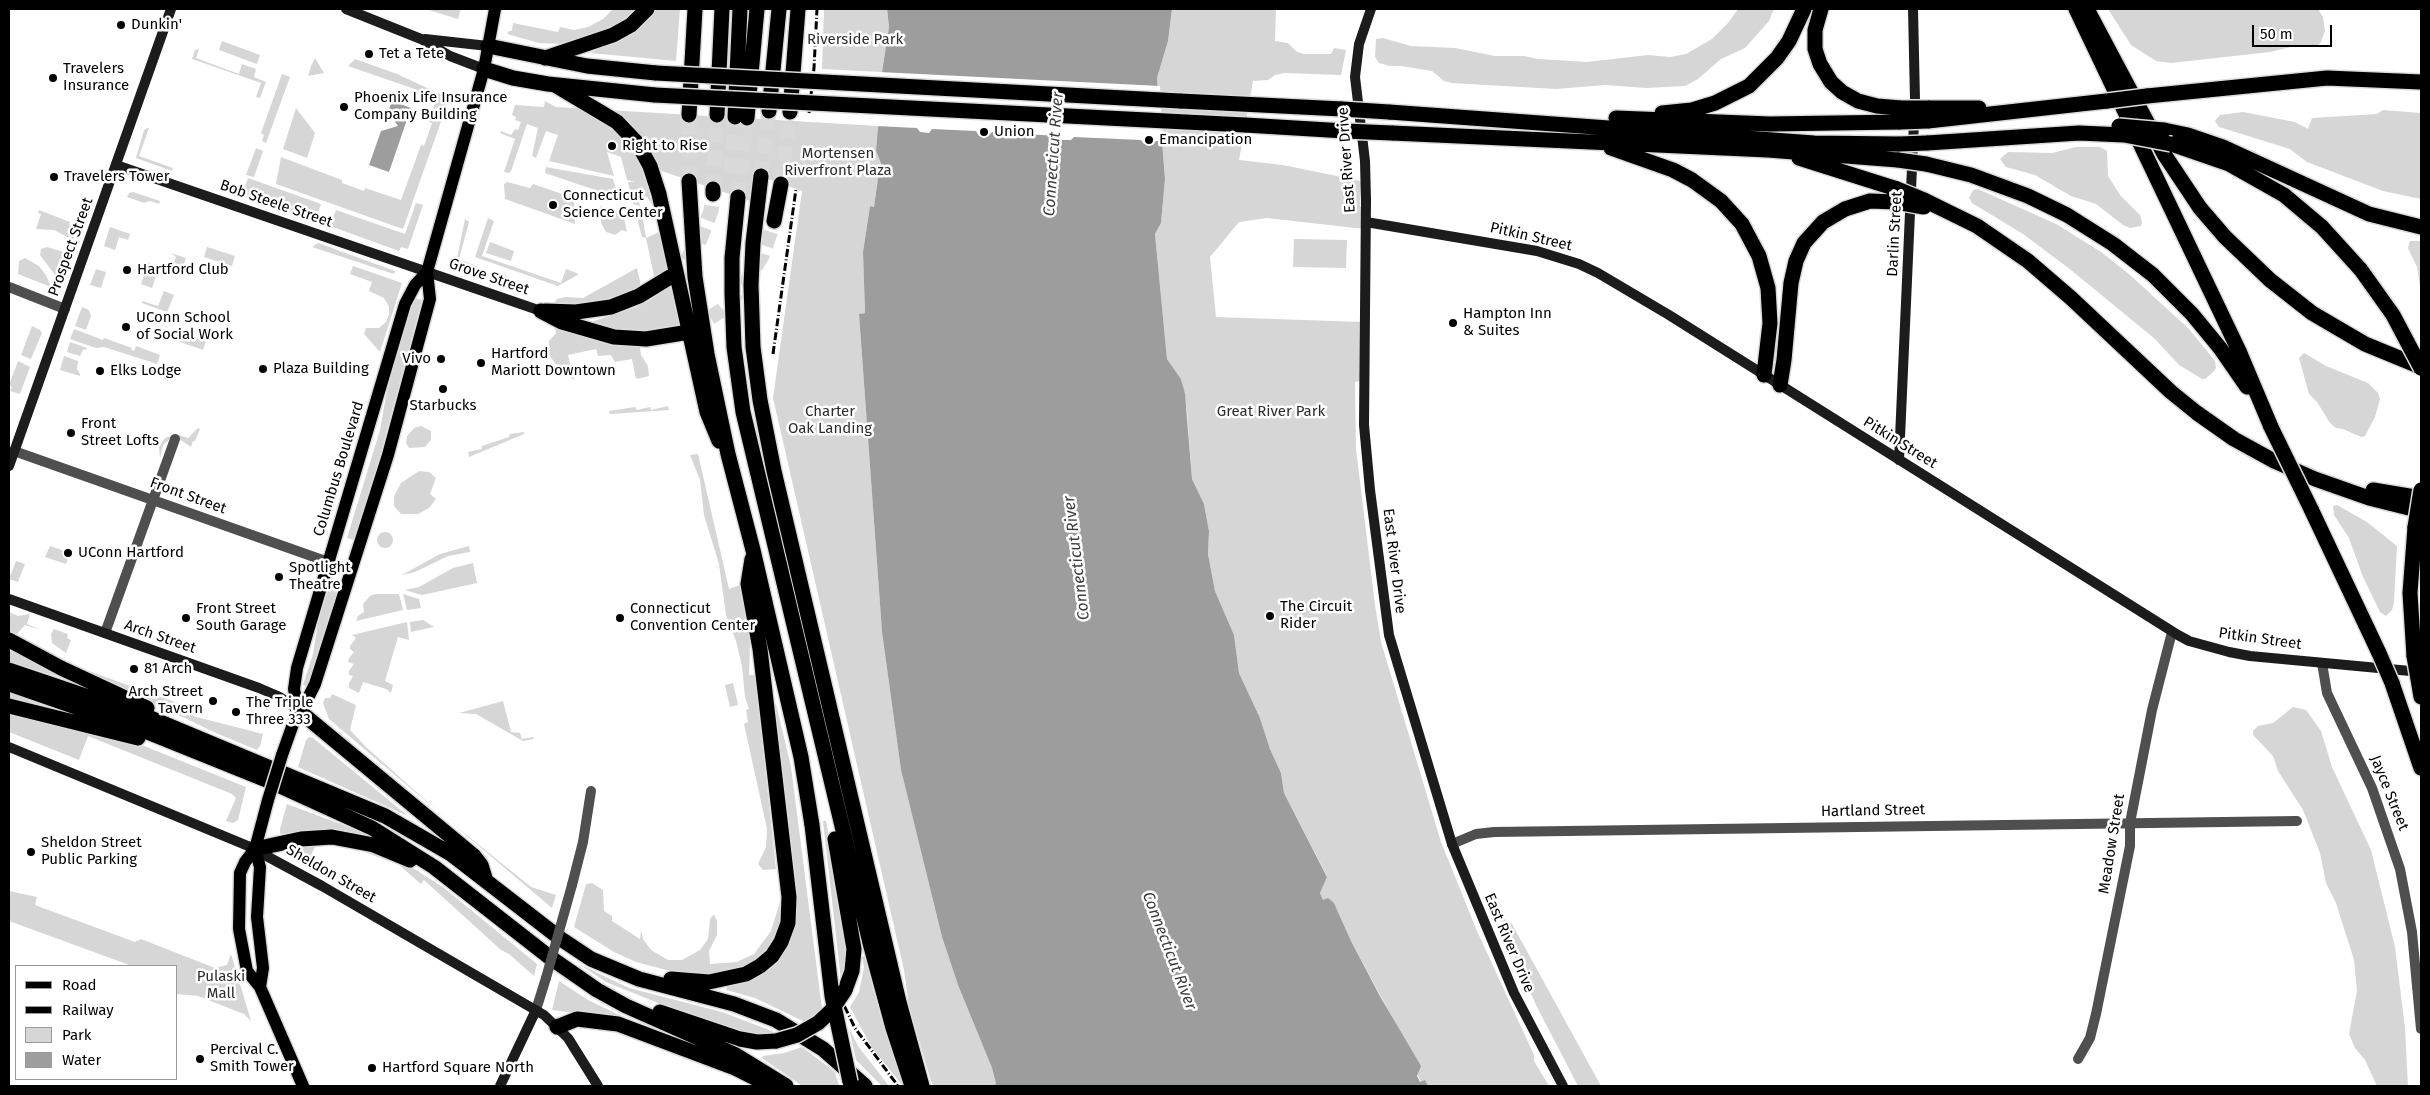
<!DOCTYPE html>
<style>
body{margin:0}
#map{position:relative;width:2430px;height:1095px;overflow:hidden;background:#fff;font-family:"Fira Sans",sans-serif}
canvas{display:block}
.frame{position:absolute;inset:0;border:10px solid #000;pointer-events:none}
.legend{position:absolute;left:15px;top:965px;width:162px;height:115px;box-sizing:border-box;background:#fff;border:1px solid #999;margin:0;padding:6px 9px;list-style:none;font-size:15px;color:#000}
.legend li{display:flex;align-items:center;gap:10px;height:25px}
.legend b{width:25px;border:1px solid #999}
.scale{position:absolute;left:2252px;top:25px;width:80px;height:22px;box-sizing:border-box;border:2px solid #000;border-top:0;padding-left:6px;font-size:15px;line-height:18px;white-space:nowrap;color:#000;-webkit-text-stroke:4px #fff;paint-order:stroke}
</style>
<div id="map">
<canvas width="2430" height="1095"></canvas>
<div class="frame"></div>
<ul class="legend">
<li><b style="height:6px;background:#000"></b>Road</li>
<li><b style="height:6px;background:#000"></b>Railway</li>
<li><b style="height:14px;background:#d6d6d6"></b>Park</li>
<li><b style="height:14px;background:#9d9d9d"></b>Water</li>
</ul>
<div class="scale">50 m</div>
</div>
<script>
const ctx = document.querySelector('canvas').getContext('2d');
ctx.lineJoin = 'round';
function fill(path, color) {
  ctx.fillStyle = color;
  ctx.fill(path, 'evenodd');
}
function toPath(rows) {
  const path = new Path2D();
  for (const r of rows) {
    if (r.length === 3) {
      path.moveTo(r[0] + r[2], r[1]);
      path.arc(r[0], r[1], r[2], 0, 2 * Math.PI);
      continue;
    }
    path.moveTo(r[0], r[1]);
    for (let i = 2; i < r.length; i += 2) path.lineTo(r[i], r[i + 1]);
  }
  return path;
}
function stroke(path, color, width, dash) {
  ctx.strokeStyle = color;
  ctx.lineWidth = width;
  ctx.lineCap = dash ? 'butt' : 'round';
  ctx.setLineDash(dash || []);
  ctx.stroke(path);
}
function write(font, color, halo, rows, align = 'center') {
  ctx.font = font + ' "Fira Sans",sans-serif';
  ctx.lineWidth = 5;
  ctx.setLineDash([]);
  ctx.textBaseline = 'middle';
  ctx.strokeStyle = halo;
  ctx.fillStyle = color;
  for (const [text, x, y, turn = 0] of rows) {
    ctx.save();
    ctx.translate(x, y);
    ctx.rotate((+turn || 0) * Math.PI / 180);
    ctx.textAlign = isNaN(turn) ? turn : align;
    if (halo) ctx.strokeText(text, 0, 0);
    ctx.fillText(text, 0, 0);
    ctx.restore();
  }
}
const green = toPath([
 [425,9,461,9,458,19],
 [613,9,637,9,609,30,564,44,539,43,507,34,509,31,512,31,513,23,558,32,560,27,574,30,588,27,603,19],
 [654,9,680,9,676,61,590,53,611,43],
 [824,9,887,9,889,28,882,72,822,69],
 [1172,9,1276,9,1275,41,1288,43,1297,52,1304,54,1331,54,1334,48,1346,50,1341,75,1284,73,1275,75,1268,80,1253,81,1239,160,1283,165,1361,181,1360,207,1365,208,1364,229,1267,218,1239,222,1210,257,1216,317,1362,322,1360,381,1355,382,1356,449,1375,605,1381,642,1441,842,1477,931,1534,1055,1534,1061,1549,1086,1428,1086,1425,1080,1421,1082,1400,1032,1351,941,1334,903,1323,900,1320,893,1327,876,1284,793,1281,773,1270,749,1260,718,1239,673,1234,635,1215,591,1208,554,1209,531,1204,504,1192,479,1187,411,1181,379,1167,359,1155,234,1161,223,1165,179,1157,78,1168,41],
 [1738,9,1774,9,1769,21,1745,48,1721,59,1698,79,1685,86,1646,88,1605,85,1556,89,1452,83,1444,81,1432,71,1401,66,1390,66,1379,63,1375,57,1376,39,1383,38,1411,46,1455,48,1495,56,1524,56,1538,59,1587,62,1648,55,1670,57,1686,54,1712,39,1728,23],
 [2108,9,2318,9,2323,17,2325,31,2320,44,2313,47,2299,45,2270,52,2171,63,2156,61,2131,45],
 [222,41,260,55,257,64,219,50],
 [199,49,196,58,239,74,242,64,256,69,254,77,266,82,260,98,256,97,261,83,192,59,195,50],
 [315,58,324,73,308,76,311,66],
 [355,59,397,74,434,91,432,95,348,66],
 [282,74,290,77,266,143,262,141,264,135,261,133],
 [438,93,449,99,403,229,276,184,281,157,342,180,342,183,364,191,365,188,401,200,421,145,424,146,432,123,429,122],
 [545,101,556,107,878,126,876,151,884,172,879,171,874,207,870,206,863,252,865,313,859,314,882,632,901,770,942,937,958,985,992,1068,997,1083,995,1086,933,1086,931,1081,909,1007,904,970,773,398,802,191,754,174,750,201,641,164,653,206,647,197,642,195,638,196,640,206,633,204,628,182,635,182,627,180,621,157,607,152,614,176,549,161,558,135,546,131,536,158,532,156,538,128,527,124,511,171,509,173,504,172,515,139,500,133,501,131,511,135,515,129,518,130,521,122,515,120,516,117,512,115,515,105,544,107],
 [296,108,315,133,307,158,283,149],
 [2383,110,2421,113,2421,199,2383,191,2307,162,2290,149,2219,127,2215,121,2220,115,2243,112,2295,122,2308,129,2312,118,2377,114],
 [147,128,149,128,139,156,173,168,172,171,136,158,144,130],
 [2076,147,2100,147,2107,151,2108,176,2120,195,2140,215,2142,223,2141,226,2130,228,2123,225,2096,204,2071,196,2035,175,2006,167,2000,159,2008,152,2052,153],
 [256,148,263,151,254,177,246,175],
 [546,167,613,179,619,198,545,173],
 [248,178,321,204,315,221,242,196],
 [507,182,530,188,533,184,574,198,575,224,505,199,504,184],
 [1978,189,2056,224,2101,252,2129,274,2189,329,2215,361,2216,368,2213,372,2205,379,2202,379,2179,365,2155,339,2071,270,2023,234,1972,203,1969,198,1973,190],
 [133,192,160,201,159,204,150,201,144,203,127,197,129,193],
 [416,203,423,205,408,249,401,247,399,251,330,226,336,210,405,234],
 [600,206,623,213,627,232,622,230,615,235,606,232,601,223],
 [39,210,70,222,69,225,78,228,73,240,54,230,36,229,41,214,38,213],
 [488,218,494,221,482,256,561,283,566,269,579,274,558,286,475,257],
 [637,218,643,220,646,238,659,232,668,271,655,281,646,238,642,237],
 [465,219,469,222,459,259,484,269,483,272,461,264,457,258],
 [110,227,130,234,128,240,119,237,115,250,104,246],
 [1294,239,1347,240,1346,268,1293,267],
 [2410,241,2421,241,2421,294,2417,267,2408,248],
 [490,242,514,251,511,261,486,253],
 [318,243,395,271,394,274,312,247],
 [47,247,67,253,58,279,40,255,41,249],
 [207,247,235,256,232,266,204,257],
 [171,253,186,258,180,274,171,270,176,257],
 [25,258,39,266,46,275,51,287,18,274,19,261],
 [148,263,159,267,152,288,141,284],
 [353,266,402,283,380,352,364,334,366,328,379,328,386,322,389,315,389,307,384,298,369,291,372,282,350,274],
 [637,268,642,290,596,305,553,304,557,299,565,297,583,298],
 [96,269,106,272,101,288,90,285],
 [671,285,682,329,631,334,591,322,634,308,652,299],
 [164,291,174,295,167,312,142,303,142,301,158,306],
 [414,298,422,300,380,456,354,540,347,538,380,430,389,380],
 [82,307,89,310,91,316,86,330,75,326],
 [32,326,40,330,42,333,31,359,21,355],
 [555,328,608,344,640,347,641,355,648,366,649,376,636,379,632,359,615,362,611,355,598,356,596,349,568,355,574,380,558,367,549,355,549,341,556,333],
 [74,329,103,340,104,338,132,348,131,350,134,351,136,346,160,355,157,364,104,347,96,348,70,339],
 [177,331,206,341,203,350,174,340],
 [70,342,87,348,87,349,83,350,80,356,67,352],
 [2304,353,2326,366,2368,383,2378,393,2380,399,2375,417,2365,436,2361,437,2343,429,2336,428,2330,423,2317,402,2309,394,2299,358],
 [64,356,78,361,77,369,80,374,80,376,60,370],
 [18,361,30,367,20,394,10,391,12,387,9,385],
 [668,406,669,410,610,414,609,411,635,407,637,410,650,407,651,410],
 [421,426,431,431,431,440,425,447,409,448,406,443,407,436,414,428],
 [198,428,200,429,195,441,193,441,191,447,179,439,170,439,163,445,160,458,159,447,165,438,176,434,188,438],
 [524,432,524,434,469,457,468,452,482,449,482,446,509,437,510,434],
 [698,454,729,589,740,585,745,607,750,645,749,675,755,675,776,869,763,870,758,864,766,847,767,829,744,724,748,722,746,710,749,709,745,697,742,666,736,641,726,615,719,564,704,515,700,480,690,455],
 [419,471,429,472,436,478,430,494,436,499,429,508,418,514,401,514,394,506,394,496,401,483],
 [2337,505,2367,522,2397,546,2394,602,2392,610,2386,616,2380,612,2363,577,2349,538,2334,515,2333,506],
 [385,540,8],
 [50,546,70,553,66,564,45,557],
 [469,546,470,552,448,556,415,572,402,575,440,554],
 [16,561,25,564,18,582,9,579],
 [473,563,477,583,422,595,405,590,419,587,453,568],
 [329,588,338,591,308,687,303,685,313,654,319,616],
 [375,594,399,594,403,610,356,621,358,616,364,612,363,604,370,596],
 [403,594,419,599,421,608,407,610],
 [9,612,18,616,30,614,27,624,41,630,25,625,16,635,9,630],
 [423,620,434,627,411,632,410,622],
 [407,622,409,640,398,637,385,681,393,685,391,693,386,689,363,682,359,693,349,688,349,683,353,676,349,675,349,671,354,664,348,662,349,658,354,652,350,649,350,646,356,638,352,635],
 [54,629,68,634,67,638,71,640,66,653,52,643,51,634],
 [9,649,67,677,66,679,9,662],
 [78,667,183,705,181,713,263,734,260,746,257,750,216,733],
 [733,683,738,705,730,707,725,685],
 [9,692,53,706,52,711,9,701],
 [332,694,356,705,350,730,365,746,442,815,531,887,556,895,552,908,329,719,323,703,325,698,330,698],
 [503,701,511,732,520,733,522,739,533,737,534,739,523,741,476,714,459,713],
 [774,704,776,704,791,767,822,1009,805,1022,755,998,726,990,727,987,753,980,769,969,785,950,794,930],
 [2293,707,2306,710,2321,731,2332,767,2371,850,2395,947,2405,1028,2408,1086,2377,1086,2365,1060,2355,1048,2349,1034,2357,991,2354,960,2336,903,2326,883,2320,853,2303,810,2278,771,2273,756,2253,735,2253,731,2258,726,2273,723],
 [9,712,144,746,246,787,238,820,233,823,226,821,236,798,232,794,88,736,79,760,9,732],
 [309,737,313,738,408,816,298,767,306,740],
 [287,804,351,828,375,839,320,832,284,835,280,833,280,829],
 [823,821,826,821,846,924,847,962,841,980],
 [311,844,352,844,407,864,444,888,537,964,534,976,509,954,501,950,424,880,421,884,399,865,352,847,316,845,308,861,328,874,296,855,299,847],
 [592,883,603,890,604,911,612,916,612,921,640,939,641,930,643,939,651,950,668,960,682,960,700,950,708,939,710,919,713,915,715,916,717,921,717,935,709,951,710,964,737,962,754,954,771,931,780,902,781,921,775,938,765,953,755,962,735,972,707,975,670,971,636,962,614,952,574,927,586,884],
 [9,891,37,897,35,905,135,942,141,939,215,968,227,965,231,954,251,1021,244,1014,198,996,176,994,176,966,132,966,9,921],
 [1505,919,1512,924,1601,1086,1578,1086,1536,1005,1508,942,1501,922],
 [866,956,880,1015,903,1086,872,1048,850,1007,859,992,864,967,862,957],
 [579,964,629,988,722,1012,777,1033,775,1036,750,1036,678,1011,606,982],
 [559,981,588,1000,629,1020,552,1010],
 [849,1028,858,1046,889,1086,882,1086,856,1060],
 [802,1047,835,1072,839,1086,802,1086,762,1058,763,1056,784,1053]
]);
const water = toPath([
 [887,9,1172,9,1168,41,1157,78,1165,179,1161,223,1155,234,1167,359,1181,379,1185,394,1192,479,1204,504,1209,531,1208,554,1215,591,1234,635,1239,673,1260,718,1270,749,1281,773,1284,793,1327,877,1320,893,1323,900,1328,898,1334,903,1351,941,1381,998,1421,1066,1417,1076,1420,1082,1425,1080,1428,1086,995,1086,996,1083,992,1068,958,985,942,937,901,770,882,632,859,314,865,313,863,252,870,206,874,207,879,171,884,171,876,151,878,126,883,126,882,72,889,27],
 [392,101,411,108,389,172,369,165,381,131,398,126,388,112]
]);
const pier = toPath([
 [879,72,1160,86,1163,141,1156,141,1153,145,1144,144,1141,140,1074,137,1071,140,1062,140,1059,136,992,132,988,136,979,136,976,131,932,129,929,133,920,132,917,128,876,126,881,124]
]);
const highwayTunnel = toPath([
 [731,173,735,117],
 [761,176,769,111],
 [689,181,689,115],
 [781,184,790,112],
 [713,189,717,115],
 [738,197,747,118],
 [670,277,685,263,700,239,711,211,713,194],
 [691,330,722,310,744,286,763,254,774,221]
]);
const street = toPath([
 [9,287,65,309],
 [14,451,351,570],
 [105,633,175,439],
 [2322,663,2327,693,2372,788,2400,869,2412,932,2421,1029],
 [1452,844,1476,834,1494,832,2297,821],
 [572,885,583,842,591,791],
 [536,1010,546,978],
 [2078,1059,2090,1038,2096,1014,2130,846,2130,823,2152,710,2172,632]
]);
const secondary = toPath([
 [346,9,421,39,450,56,484,69],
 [1371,9,1359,44,1355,77,1365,161,1366,200,1364,425,1370,490,1389,635,1452,844,1514,993,1563,1086],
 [425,39,488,46],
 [116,165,541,311],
 [1366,222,1537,251,1579,264,1598,273,1669,315,2178,635,2189,641,2229,652,2250,656,2421,672],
 [1899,460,1915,100,1913,9],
 [9,466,171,9],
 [9,599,259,688,280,697,298,710],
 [9,747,248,846,322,886,544,1015,568,1038,598,1086],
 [500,1086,536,1010]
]);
const primary = toPath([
 [298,710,294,689,297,668,405,304,415,285,427,272],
 [282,755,298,710,306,702,315,684,388,455,430,299,427,272,484,69,495,9],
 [268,800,255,849,245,862,240,873,239,929,247,971,260,987,303,1086],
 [255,849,260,867,257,917,263,968,260,987]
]);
const highway = toPath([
 [1821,9,1815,30,1815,49,1820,64,1831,82,1842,92,1858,101,1877,106,1901,108],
 [2076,9,2239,351,2271,427],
 [2087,9,2164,154,2200,208,2225,237,2270,280,2312,313,2365,344,2421,367],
 [488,46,587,66,656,73],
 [545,58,613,35,631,25,647,9],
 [484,69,513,78,548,84,655,95],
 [555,85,617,122,638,144,650,166,659,194,707,412,719,441],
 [2147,96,2327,78,2421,82],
 [1180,101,1342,109],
 [1928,108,1979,108],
 [769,111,779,9],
 [790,112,798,9],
 [1389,112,1814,143,1899,144],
 [1662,113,1692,110,1715,103,1749,86,1777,58,1789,41,1804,9],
 [689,115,695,9],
 [717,115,722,9],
 [735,117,740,9],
 [747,118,757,9],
 [1616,118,1770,124,1900,122],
 [1928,121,2107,101],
 [1245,125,1345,131],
 [2164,130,2188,135,2223,147,2369,214,2421,227],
 [1392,133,1768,150,1898,160],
 [1927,143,2079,133,2124,135],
 [2171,144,2229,164,2284,195,2322,227,2361,270],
 [1611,148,1673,170,1692,180,1721,201,1742,224,1759,256,1768,288,1770,323,1764,375],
 [1799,158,1897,189],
 [1926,164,1971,175,2028,196,2067,215,2113,244,2153,275,2192,314,2220,348,2247,387],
 [761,176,753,243,751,285,753,347,760,400,774,471,899,1002,922,1086],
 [689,181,695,277,707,354,728,454,753,550,801,757,812,825],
 [713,194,713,189],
 [738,197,732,258,732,293,734,347,743,412,870,943,893,1028,912,1086],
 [1924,200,1977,226,2028,261,2071,298,2171,392,2197,413,2234,439,2274,461,2315,479,2369,498,2421,511],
 [774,221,781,184],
 [541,311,562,322,614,337,646,339,683,333],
 [545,311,576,312,611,307,639,296,670,277],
 [1780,385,1784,360,1791,283,1796,261,1804,243,1823,222,1845,209,1870,201,1896,202],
 [2373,490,2421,498],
 [2311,509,2379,653],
 [9,640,61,668,147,708],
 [2414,656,2410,593,2415,527],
 [9,670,148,717,385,816,451,854,561,939,591,959,639,979,734,1004,776,1020,823,1049,865,1086],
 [2392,683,2421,768],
 [9,684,145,731,269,781,372,828,434,867,548,956,597,990,626,1006,734,1054,786,1086],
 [2419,685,2421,697],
 [9,706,138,738],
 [298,710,474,856,481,865,485,878],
 [835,839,854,949,852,971,845,990],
 [255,849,301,839,332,837,374,845,410,860],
 [671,979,709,982,746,974,760,966,772,956,781,942,788,923,789,897,760,649,748,584,752,559],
 [660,1012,740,1039,757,1042,776,1041],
 [557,1027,577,1019,618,1024,735,1068,767,1084]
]);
const rail = toPath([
 [809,113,814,68,817,9],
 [773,354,796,189],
 [810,800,832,972,837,991,855,1028,898,1086]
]);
const streetBridge = toPath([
 [546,978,572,885]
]);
const primaryBridge = toPath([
 [268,800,282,755]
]);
const highwayBridge = toPath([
 [656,73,1180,101],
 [655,95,1245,125],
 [2107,101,2147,96],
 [1901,108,1928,108],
 [1342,109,1389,112],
 [1900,122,1928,121],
 [2119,126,2164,130],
 [1345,131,1392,133],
 [2124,135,2171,144],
 [1899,144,1927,143],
 [1898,160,1926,164],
 [1897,189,1924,200],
 [1896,202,1924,207],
 [2361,270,2393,315,2421,368],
 [2271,427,2311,509],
 [2415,527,2421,490],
 [2379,653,2392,683],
 [2414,656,2419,685],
 [812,825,832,996,850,1082],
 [776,1041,797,1035,818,1023,831,1011,845,990]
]);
const markers = [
 [121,25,5,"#000"],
 [369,54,5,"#000"],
 [53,78,5,"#000"],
 [344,107,5,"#000"],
 [984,132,5,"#000"],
 [1149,140,5,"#000"],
 [612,146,5,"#000"],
 [54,177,5,"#000"],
 [553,205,5,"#000"],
 [127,270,5,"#000"],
 [1453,323,5,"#000"],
 [126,327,5,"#000"],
 [441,359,5,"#000"],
 [481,363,5,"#000"],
 [263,369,5,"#000"],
 [100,371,5,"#000"],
 [443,389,5,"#000"],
 [71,433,5,"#000"],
 [68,553,5,"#000"],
 [279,577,5,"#000"],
 [1270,616,5,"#000"],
 [186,618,5,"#000"],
 [620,618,5,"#000"],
 [134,669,5,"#000"],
 [213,701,5,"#000"],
 [236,712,5,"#000"],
 [31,852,5,"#000"],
 [200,1059,5,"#000"],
 [372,1068,5,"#000"]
];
const poiNames = [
 ["Dunkin'",131,25],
 ["Tet a Tete",379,54],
 ["Travelers",63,69],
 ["Insurance",63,86],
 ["Phoenix Life Insurance",354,98],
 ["Company Building",354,115],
 ["Union",994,132],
 ["Emancipation",1159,140],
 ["Right to Rise",622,146],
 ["Travelers Tower",64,177],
 ["Connecticut",563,196],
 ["Science Center",563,213],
 ["Hartford Club",137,270],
 ["Hampton Inn",1463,314],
 ["& Suites",1463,331],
 ["UConn School",136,318],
 ["of Social Work",136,335],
 ["Hartford",491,354],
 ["Mariott Downtown",491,371],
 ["Vivo",431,359,"right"],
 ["Plaza Building",273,369],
 ["Elks Lodge",110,371],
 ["Starbucks",443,406,"center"],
 ["Front",81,424],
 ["Street Lofts",81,441],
 ["UConn Hartford",78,553],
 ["Spotlight",289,568],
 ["Theatre",289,585],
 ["The Circuit",1280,607],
 ["Rider",1280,624],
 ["Front Street",196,609],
 ["South Garage",196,626],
 ["Connecticut",630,609],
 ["Convention Center",630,626],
 ["81 Arch",144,669],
 ["Arch Street",203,692,"right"],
 ["Tavern",203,709,"right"],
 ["The Triple",246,703],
 ["Three 333",246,720],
 ["Sheldon Street",41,843],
 ["Public Parking",41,860],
 ["Percival C.",210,1050],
 ["Smith Tower",210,1067],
 ["Hartford Square North",382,1068]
];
const parkNames = [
 ["Riverside Park",855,40],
 ["Mortensen",838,154],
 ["Riverfront Plaza",838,171],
 ["Charter",830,412],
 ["Oak Landing",830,429],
 ["Great River Park",1271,412],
 ["Pulaski",221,977],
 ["Mall",221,994]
];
const streetNames = [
 ["East River Drive",1347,160,-94],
 ["Bob Steele Street",276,204,19],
 ["Darlin Street",1895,234,-87],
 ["Pitkin Street",1531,237,13],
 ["Prospect Street",71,247,-70],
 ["Grove Street",489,277,19],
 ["Pitkin Street",1900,443,32],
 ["Columbus Boulevard",339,469,-73],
 ["Front Street",188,496,20],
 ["East River Drive",1394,561,83],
 ["Arch Street",160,637,19],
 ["Pitkin Street",2260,639,8],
 ["Jayce Street",2389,793,68],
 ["Hartland Street",1873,811,-1],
 ["Meadow Street",2112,844,-81],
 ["Sheldon Street",331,874,30],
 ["East River Drive",1509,943,67]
];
const waterNames = [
 ["Connecticut River",1054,154,-86],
 ["Connecticut River",1077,558,-97],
 ["Connecticut River",1169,951,69]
];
fill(green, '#d6d6d6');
fill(water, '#9d9d9d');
fill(pier, '#fff');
stroke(highwayTunnel, '#d9d9d9', 15, [15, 8]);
stroke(primary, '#dbdbdb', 15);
stroke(highway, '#dbdbdb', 18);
stroke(street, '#4f4f4f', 10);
stroke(secondary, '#1c1c1c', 10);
stroke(primary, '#000', 12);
stroke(highway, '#000', 15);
stroke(rail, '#000', 3, [8, 2.5, 1, 2.5]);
stroke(primaryBridge, '#dbdbdb', 15, []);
stroke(highwayBridge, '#dbdbdb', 18, []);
stroke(streetBridge, '#4f4f4f', 10);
stroke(primaryBridge, '#000', 12);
stroke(highwayBridge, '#000', 15);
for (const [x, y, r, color] of markers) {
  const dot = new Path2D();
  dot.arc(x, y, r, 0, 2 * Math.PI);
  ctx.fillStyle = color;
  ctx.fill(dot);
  stroke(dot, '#fff', 2);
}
write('15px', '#000', '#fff', poiNames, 'left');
write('15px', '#2d2d2d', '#fff', parkNames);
write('15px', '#000', '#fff', streetNames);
write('italic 16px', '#3e3e3e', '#fff', waterNames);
</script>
